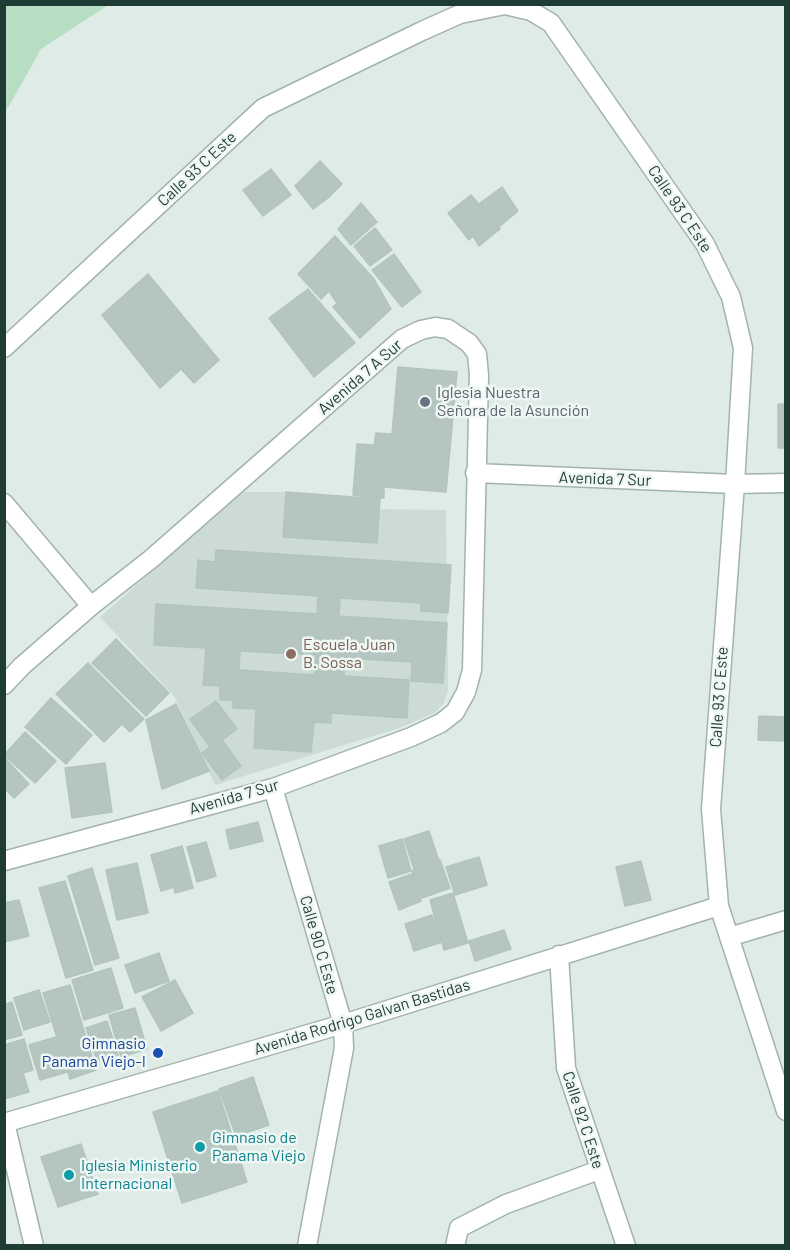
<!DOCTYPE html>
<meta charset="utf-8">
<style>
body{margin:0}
#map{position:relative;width:790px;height:1250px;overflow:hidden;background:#dfebe6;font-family:Barlow,sans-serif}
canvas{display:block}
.frame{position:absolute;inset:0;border:6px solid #1f3b35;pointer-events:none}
</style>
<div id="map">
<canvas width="790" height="1250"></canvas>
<div class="frame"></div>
</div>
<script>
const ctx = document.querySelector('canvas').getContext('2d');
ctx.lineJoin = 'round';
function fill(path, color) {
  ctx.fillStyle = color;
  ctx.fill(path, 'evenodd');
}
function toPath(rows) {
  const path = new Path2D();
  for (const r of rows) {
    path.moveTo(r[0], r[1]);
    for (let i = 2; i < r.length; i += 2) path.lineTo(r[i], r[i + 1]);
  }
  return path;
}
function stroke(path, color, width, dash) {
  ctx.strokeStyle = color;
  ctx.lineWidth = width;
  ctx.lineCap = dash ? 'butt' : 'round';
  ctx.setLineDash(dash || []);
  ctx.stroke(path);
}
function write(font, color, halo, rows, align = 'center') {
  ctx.font = font + ' Barlow,sans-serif';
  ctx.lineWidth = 5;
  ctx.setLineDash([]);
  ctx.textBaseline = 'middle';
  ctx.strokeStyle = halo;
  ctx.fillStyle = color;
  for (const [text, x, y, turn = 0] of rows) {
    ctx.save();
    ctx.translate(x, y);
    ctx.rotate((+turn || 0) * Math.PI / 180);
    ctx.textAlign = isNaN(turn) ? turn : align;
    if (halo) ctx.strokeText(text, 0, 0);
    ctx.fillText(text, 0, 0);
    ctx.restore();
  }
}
const built = toPath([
 [243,492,286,492,380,499,380,509,446,510,448,690,444,703,435,713,399,728,215,785,174,696,100,617]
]);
const green = toPath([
 [5,4,108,5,41,49,9,106,5,111]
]);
const building = toPath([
 [320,161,342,184,328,198,313,209,295,186,320,161],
 [271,169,291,195,263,216,243,190,271,169],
 [502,187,518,211,499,227,480,203,502,187],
 [471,195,500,229,479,246,473,236,469,240,448,213,471,195],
 [361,203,377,222,351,245,338,229,361,203],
 [375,228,392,250,370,266,354,246,375,228],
 [335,236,374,279,391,309,360,338,333,307,337,303,329,291,321,299,298,274,335,236],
 [394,254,421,292,402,307,372,270,394,254],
 [148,274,219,360,194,383,181,369,160,388,102,315,148,274],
 [308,289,355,343,314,377,269,318,308,289],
 [398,367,457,372,446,492,384,487,384,498,353,495,357,444,374,445,376,433,392,434,398,367],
 [778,404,786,404,786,448,778,448,778,404],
 [286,492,380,499,377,543,283,537,286,492],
 [216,550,451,565,448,613,421,611,421,603,340,598,339,616,447,623,443,683,411,681,412,662,345,658,344,676,409,680,407,718,331,713,331,723,314,722,311,752,254,748,256,709,233,708,233,700,220,700,220,686,203,685,206,648,154,645,156,604,317,614,318,596,196,588,198,560,215,562,216,550],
 [240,651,316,655,314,675,239,670,240,651],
 [116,639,169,693,146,716,92,663,116,639],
 [88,663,144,719,130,732,122,724,104,742,56,694,88,663],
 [51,698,92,735,66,764,25,727,51,698],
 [216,701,237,729,222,740,241,766,222,780,202,753,210,747,190,719,216,701],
 [176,704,209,771,162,789,146,720,176,704],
 [759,716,786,717,786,741,758,740,759,716],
 [25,732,56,761,35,783,4,755,25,732],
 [4,757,29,784,14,798,4,788,4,757],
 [105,763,112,812,72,818,65,768,105,763],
 [258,822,263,841,230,849,226,830,258,822],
 [429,831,439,861,414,869,404,839,429,831],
 [402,839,411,871,388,878,379,846,402,839],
 [206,842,216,876,197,882,187,847,206,842],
 [182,846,193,888,175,893,174,887,161,891,151,855,182,846],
 [479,857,487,885,455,895,446,867,479,857],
 [440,860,450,888,422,898,412,871,440,860],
 [641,861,651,900,625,906,616,867,641,861],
 [137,863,148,913,117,920,106,870,137,863],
 [92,868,119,958,95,965,68,876,92,868],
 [412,874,421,901,399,910,389,882,412,874],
 [65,881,93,970,66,978,39,888,65,881],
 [453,893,468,943,444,950,430,900,453,893],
 [19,900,29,936,4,942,4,903,19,900],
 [432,915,442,942,414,951,405,924,432,915],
 [504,930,511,949,475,961,469,941,504,930],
 [159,953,169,981,135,993,125,965,159,953],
 [111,968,123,1008,84,1020,72,980,111,968],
 [175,980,193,1013,161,1031,142,997,175,980],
 [70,985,96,1070,70,1079,43,993,70,985],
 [39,990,50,1022,24,1030,14,998,39,990],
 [12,1002,22,1035,4,1040,4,1005,12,1002],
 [135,1008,147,1049,121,1057,109,1015,135,1008],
 [107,1021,118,1055,97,1061,86,1028,107,1021],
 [56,1037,67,1072,40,1080,29,1045,56,1037],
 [24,1039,33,1070,23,1073,29,1092,4,1099,4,1045,24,1039],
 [253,1077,269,1125,236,1136,219,1089,253,1077],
 [218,1091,247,1182,182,1203,153,1112,218,1091],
 [81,1144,98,1194,58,1207,41,1157,81,1144]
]);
const minor = toPath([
 [4,348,263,108,422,31,460,14,505,5,531,11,551,23,705,244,731,297,743,348,735,484,711,809,719,906,786,1111],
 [475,473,735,484,786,483],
 [4,503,91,606],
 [4,685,22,666,91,606,151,559,402,339,421,330,435,327,448,329,469,343,477,354,479,375,472,670,466,692,455,712,441,723,411,737,273,788,4,861],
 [273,788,343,1024,344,1048,307,1246],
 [729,937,786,920],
 [559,955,566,1068,626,1246],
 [4,1123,343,1024,719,906],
 [5,1123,34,1246],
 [455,1246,459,1228,506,1204,599,1170]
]);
const markers = [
 [425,402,6,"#6b7280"],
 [291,654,6,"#8d6e63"],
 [158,1053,6,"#1a4fb4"],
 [200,1147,6,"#0f9aa8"],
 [69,1175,6,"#0f9aa8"]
];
const streetNames = [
 ["Calle 93 C Este",197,169,-43],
 ["Calle 93 C Este",680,209,56],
 ["Avenida 7 A Sur",360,377,-41],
 ["Avenida 7 Sur",605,479,2],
 ["Calle 93 C Este",719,697,-86],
 ["Avenida 7 Sur",234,797,-16],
 ["Calle 90 C Este",319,945,74],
 ["Avenida Rodrigo Galvan Bastidas",362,1017,-17],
 ["Calle 92 C Este",583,1120,72]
];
const worshipNames = [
 ["Iglesia Nuestra",437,393],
 ["Señora de la Asunción",437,411]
];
const educationNames = [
 ["Escuela Juan",303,645],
 ["B. Sossa",303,663]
];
const transitNames = [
 ["Gimnasio",146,1044],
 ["Panama Viejo-I",146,1062]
];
const cultureNames = [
 ["Gimnasio de",212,1138],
 ["Panama Viejo",212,1156],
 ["Iglesia Ministerio",81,1166],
 ["Internacional",81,1184]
];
fill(built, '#cddbd5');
fill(green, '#b7ddc3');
fill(building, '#b4c6bf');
stroke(building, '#b1c5bd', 1.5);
stroke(minor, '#a2b3ad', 21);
stroke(minor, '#fff', 18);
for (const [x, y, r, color] of markers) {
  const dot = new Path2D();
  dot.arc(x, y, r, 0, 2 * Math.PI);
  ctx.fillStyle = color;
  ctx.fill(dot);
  stroke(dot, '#eff7f4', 2);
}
write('16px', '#1f3b35', '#eff7f4', streetNames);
write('16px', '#5b616d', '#eff7f4', worshipNames, 'left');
write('16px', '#785e54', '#eff7f4', educationNames, 'left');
write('16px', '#164399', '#eff7f4', transitNames, 'right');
write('16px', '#0d838f', '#eff7f4', cultureNames, 'left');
</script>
